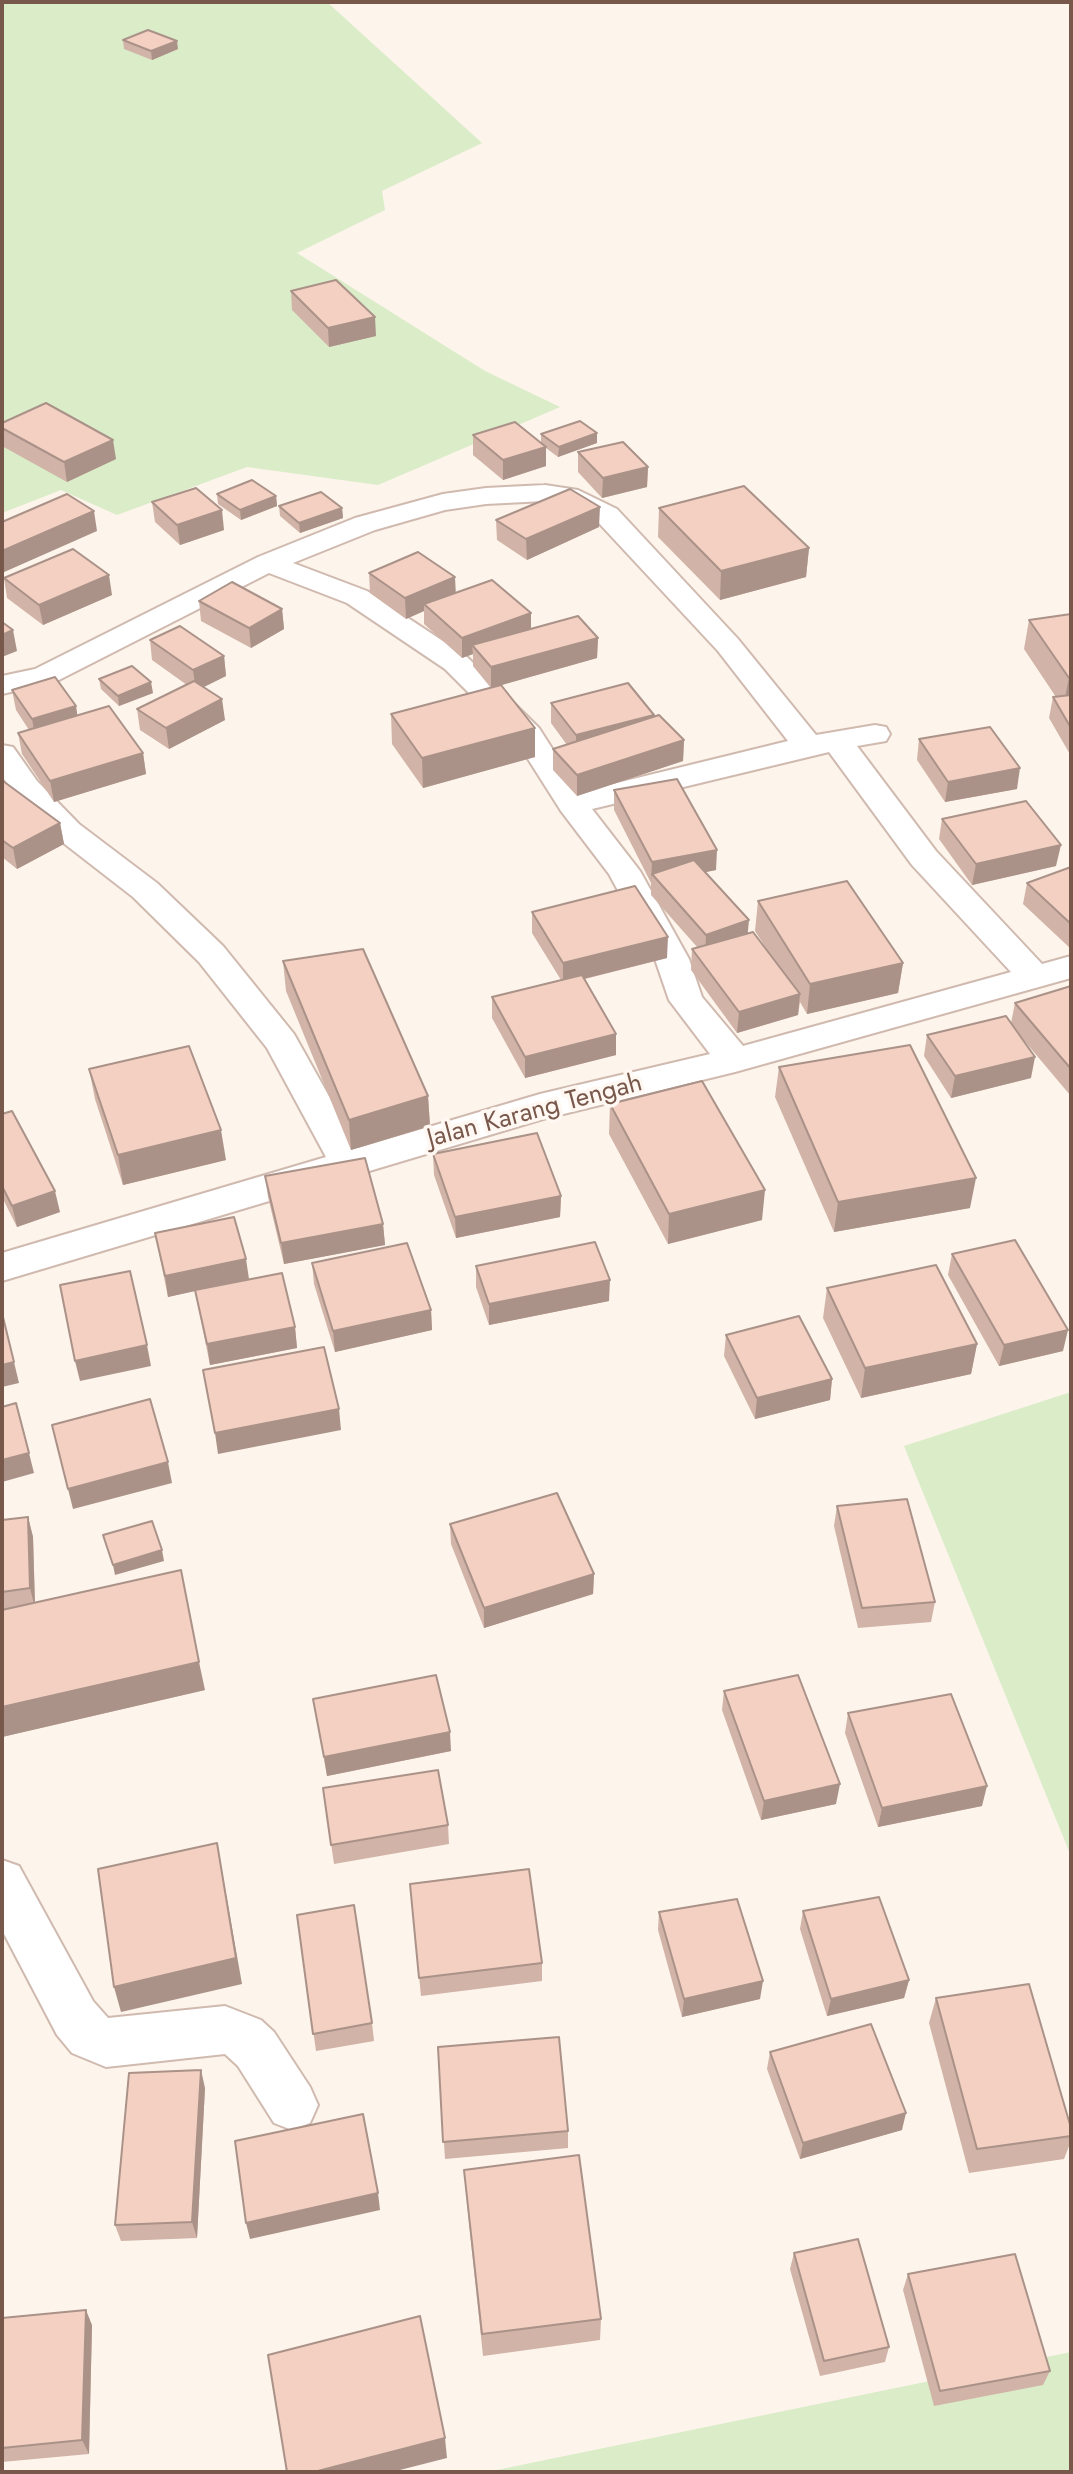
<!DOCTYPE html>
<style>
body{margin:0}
#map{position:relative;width:1073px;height:2474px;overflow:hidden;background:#fdf4eb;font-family:Jost,sans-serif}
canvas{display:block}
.frame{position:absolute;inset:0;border:4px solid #79584c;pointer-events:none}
</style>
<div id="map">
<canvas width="1073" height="2474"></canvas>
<div class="frame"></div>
</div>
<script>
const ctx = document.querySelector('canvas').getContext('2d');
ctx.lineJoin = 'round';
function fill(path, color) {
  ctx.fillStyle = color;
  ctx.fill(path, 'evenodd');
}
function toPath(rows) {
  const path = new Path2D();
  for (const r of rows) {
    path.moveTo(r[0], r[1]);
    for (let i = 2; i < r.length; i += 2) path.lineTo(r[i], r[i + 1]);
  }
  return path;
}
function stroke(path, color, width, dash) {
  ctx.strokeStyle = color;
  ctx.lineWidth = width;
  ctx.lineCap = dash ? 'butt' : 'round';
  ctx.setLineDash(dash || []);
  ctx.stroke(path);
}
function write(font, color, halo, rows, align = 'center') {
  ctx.font = font + ' Jost,sans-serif';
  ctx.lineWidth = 7;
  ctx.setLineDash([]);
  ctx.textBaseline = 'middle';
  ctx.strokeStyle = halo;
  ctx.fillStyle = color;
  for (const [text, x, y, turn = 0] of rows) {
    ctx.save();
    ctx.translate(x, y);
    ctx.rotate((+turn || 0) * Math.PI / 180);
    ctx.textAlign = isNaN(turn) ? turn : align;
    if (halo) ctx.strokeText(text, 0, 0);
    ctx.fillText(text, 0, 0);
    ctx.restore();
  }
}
const green = toPath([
 [2,2,327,2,482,143,382,191,385,210,297,253,485,371,560,407,378,485,247,467,117,515,61,490,2,513],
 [1071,1392,1071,1856,904,1446],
 [1071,2352,1071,2472,487,2472]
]);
const minor = toPath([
 [545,485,578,490,617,509,738,639,816,735,875,725,886,727,890,734,886,741,857,746,936,851,1042,964,1071,956,1071,978,735,1072,543,1119,2,1281,2,1253,326,1157,267,1048,199,962,133,897,57,838,15,795,2,776,2,745,13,747,37,781,79,824,157,883,223,946,294,1034,358,1148,540,1094,710,1054,669,1000,655,959,609,874,561,811,516,740,445,669,347,603,269,573,55,682,2,694,2,676,35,669,258,557,355,518,443,494,486,488,545,485],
 [545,501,562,503,597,521,718,651,788,741,580,792,539,728,467,657,367,591,293,563,375,530,445,510,486,504,545,501],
 [829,752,912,865,1011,972,743,1046,702,997,689,959,640,871,592,809,829,752],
 [2,1860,19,1866,93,2001,108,2018,225,2006,261,2020,274,2032,310,2087,318,2105,310,2123,292,2130,274,2123,238,2066,225,2054,106,2067,72,2053,57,2035,2,1930,2,1860]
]);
const wall = toPath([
 [123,40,178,49,152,60,124,49],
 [291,291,376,336,329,347,292,310],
 [2,423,116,459,67,482,2,446],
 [541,434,597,443,558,457,546,448,546,466,503,480,473,455,473,435,541,443],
 [578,452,648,467,647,487,602,498,578,472],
 [217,494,276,496,277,506,241,520,218,504],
 [152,502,224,530,180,545,155,522],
 [279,506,342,508,343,518,300,533,280,516],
 [659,508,809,548,806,577,720,600,658,537],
 [496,520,599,527,527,560,497,540],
 [369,573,456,593,531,613,531,629,598,638,597,658,491,688,473,666,473,654,462,658,424,624,424,611,406,619,370,593],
 [4,578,112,595,43,625,7,598],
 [199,601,282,609,284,629,251,648,201,621],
 [1071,614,1071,756,1049,718,1053,697,1056,697,1024,649,1029,620],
 [150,640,224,656,226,676,203,687,225,720,169,749,140,730,137,709,187,685,152,660],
 [99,679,153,693,119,706,101,689],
 [12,690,76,706,77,716,143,753,146,774,54,802,22,754,18,733,29,730,16,710],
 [551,703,654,717,684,740,683,761,577,796,553,770,553,749,567,745,551,723],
 [391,714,535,728,535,757,423,788,392,744],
 [919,739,1017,789,945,802,917,760],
 [2,782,60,823,64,844,17,869,2,857],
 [614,790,716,870,705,872,748,933,769,953,755,931,758,901,903,963,898,993,807,1014,800,1002,798,1015,737,1033,691,970,692,949,698,948,651,895,651,883,614,810],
 [942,819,1056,866,972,885,939,839],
 [1071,867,1071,949,1023,904,1027,883],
 [532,912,667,958,585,979,616,1055,525,1078,492,1018,492,997,561,980,532,933],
 [283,961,428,1096,430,1126,351,1150,286,991],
 [1071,986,1071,1095,1070,1095,1022,1038,1031,1078,951,1098,924,1056,927,1035,1011,1023,1015,1003],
 [779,1067,970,1208,834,1232,775,1097],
 [89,1069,226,1160,123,1185,95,1099],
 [610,1104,762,1220,668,1244,609,1134],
 [2,1114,60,1212,17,1227,2,1197],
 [433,1154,561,1196,560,1217,456,1238,434,1175],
 [265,1176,383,1224,385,1245,284,1264,268,1197],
 [155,1233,295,1327,297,1348,210,1365,195,1291,168,1297],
 [952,1254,1063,1351,999,1366,948,1275],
 [312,1263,431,1310,432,1330,335,1352,314,1284],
 [476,1266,609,1301,489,1325,476,1287],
 [827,1288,977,1344,971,1374,861,1398,823,1318],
 [726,1335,832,1379,830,1400,755,1419,724,1356],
 [837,1506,935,1602,931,1622,858,1628,834,1526],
 [28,1517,33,1537,35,1602,205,1690,2,1737,2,1520],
 [450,1524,594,1574,593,1594,484,1628,451,1544],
 [724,1691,836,1804,761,1820,722,1710],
 [313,1699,451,1751,327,1776],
 [848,1713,982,1806,878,1827,845,1733],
 [323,1788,448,1825,449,1844,334,1864],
 [410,1884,542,1963,542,1981,421,1996],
 [803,1911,909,1980,904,1998,827,2016,800,1929],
 [659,1912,760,1999,682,2017,658,1930],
 [297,1915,372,2023,374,2041,316,2051],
 [936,1998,1071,2128,1071,2141,1064,2159,969,2173,929,2023],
 [438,2047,568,2131,568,2148,445,2159],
 [770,2052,902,2130,800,2159,767,2069],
 [205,2088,197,2238,121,2241,115,2225],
 [464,2170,601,2319,600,2340,483,2356,466,2194],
 [794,2253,889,2347,885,2362,820,2376,790,2269],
 [908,2274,1050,2371,1043,2385,934,2406,903,2290],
 [2,2318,92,2325,89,2454,2,2462]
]);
const shadedWall = toPath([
 [177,41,178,49,152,60,151,51],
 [375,317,376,336,329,347,328,328],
 [597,433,597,443,558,457,559,447],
 [113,440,116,459,67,482,64,462],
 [546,447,546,466,503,480,503,460],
 [648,467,647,487,602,498,603,478],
 [276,496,277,506,241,520,240,510],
 [600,507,599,527,527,560,526,539],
 [342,508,343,518,300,533,299,523],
 [222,510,224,530,180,545,177,525],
 [94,511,97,531,2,573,2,551],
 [809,548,806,577,720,600,721,571],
 [109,575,112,595,43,625,39,605],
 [455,577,456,597,424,604,424,611,406,619,405,598],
 [282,609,284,629,251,648,249,628],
 [531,613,531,633,472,645,473,654,462,658,462,638],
 [13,630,17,651,2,657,2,635],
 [598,638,597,658,491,688,491,667],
 [224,656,226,676,196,691,193,670],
 [1069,678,1071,678,1071,706,1063,707],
 [151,682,153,693,119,706,118,696],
 [222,699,225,720,169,749,166,728],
 [76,706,79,727,36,740,32,719],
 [654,715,653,735,576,755,576,735],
 [535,728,535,757,423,788,422,758],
 [684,740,683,761,577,796,577,775],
 [143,753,146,774,54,802,50,781],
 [1020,768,1017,789,945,802,948,782],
 [60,823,64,844,17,869,13,848],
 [1061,845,1056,866,972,885,976,864],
 [717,850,716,870,658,882,652,874,651,883,652,862],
 [749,920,747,941,705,956,706,935],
 [668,937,667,958,563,984,563,963],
 [903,963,898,993,807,1014,810,984],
 [800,994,798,1015,737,1033,739,1012],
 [616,1034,616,1055,525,1078,525,1057],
 [1035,1057,1031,1078,951,1098,955,1076],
 [428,1096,430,1126,351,1150,349,1120],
 [221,1130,226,1160,123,1185,118,1155],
 [976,1178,970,1208,834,1232,838,1202],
 [765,1190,762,1220,668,1244,669,1214],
 [55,1191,60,1212,17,1227,12,1206],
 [561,1196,560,1217,456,1238,455,1217],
 [383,1224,385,1245,284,1264,281,1243],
 [246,1259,249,1279,168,1297,165,1276],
 [610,1280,609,1301,489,1325,489,1304],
 [431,1310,432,1330,335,1352,333,1331],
 [2,1312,19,1383,2,1387],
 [295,1327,297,1348,210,1365,207,1344],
 [1068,1330,1063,1351,999,1366,1004,1345],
 [977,1344,971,1374,861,1398,865,1368],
 [147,1345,151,1366,80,1381,75,1361],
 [832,1379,830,1400,755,1419,757,1398],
 [339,1409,341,1430,218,1454,215,1433],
 [29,1453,34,1473,2,1482,2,1460],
 [168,1462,172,1483,73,1509,68,1489],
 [28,1517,33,1537,35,1608,30,1588],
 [162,1550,164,1561,115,1575,113,1565],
 [594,1574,593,1594,484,1628,484,1608],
 [199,1662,205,1690,2,1737,2,1707],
 [450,1732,451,1751,327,1776,324,1757],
 [840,1784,836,1804,761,1820,764,1801],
 [987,1786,982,1806,878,1827,882,1808],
 [217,1843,242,1984,121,2012,114,1987],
 [909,1980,904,1998,827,2016,831,1999],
 [763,1981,760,1999,682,2017,684,1999],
 [201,2070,205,2088,197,2238,192,2222],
 [906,2113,902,2130,800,2159,803,2143],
 [378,2193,380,2210,250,2239,246,2223],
 [86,2310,92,2325,89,2454,82,2440],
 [445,2438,447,2458,392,2472,314,2472]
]);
const building = toPath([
 [148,30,177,41,151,51,123,40,148,30],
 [336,280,375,317,328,328,291,291,336,280],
 [46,403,113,440,64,462,2,428,2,423,46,403],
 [580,421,597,433,559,447,541,434,580,421],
 [515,422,546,447,503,460,473,435,515,422],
 [623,442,648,467,603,478,578,452,623,442],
 [252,480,276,496,240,510,217,494,252,480],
 [744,486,809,548,721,571,659,508,744,486],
 [196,488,222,510,177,525,152,502,196,488],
 [570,489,600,507,526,539,496,520,570,489],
 [321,492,342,508,299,523,279,506,321,492],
 [67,494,94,511,2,551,2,522,67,494],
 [73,549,109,575,39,605,4,578,73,549],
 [418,552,455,577,405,598,369,573,418,552],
 [492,580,531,613,462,638,424,604,492,580],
 [232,582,282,609,249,628,199,601,232,582],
 [1071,614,1071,678,1069,678,1029,620,1071,614],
 [578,616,598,638,491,667,472,645,578,616],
 [2,622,13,630,2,635,2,622],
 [180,626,224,656,193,670,150,640,180,626],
 [132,666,151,682,118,696,99,679,132,666],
 [55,677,76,706,32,719,12,690,55,677],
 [194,681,222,699,166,728,137,709,194,681],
 [628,683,654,715,576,735,551,703,628,683],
 [501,685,535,728,422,758,391,714,501,685],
 [1071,695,1071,728,1053,697,1071,695],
 [109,706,143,753,50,781,18,733,109,706],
 [659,715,684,740,577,775,553,749,659,715],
 [990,727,1020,768,948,782,919,739,990,727],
 [677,779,717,850,652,862,614,790,677,779],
 [3,781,60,823,13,848,2,840,2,782,3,781],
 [1026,801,1061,845,976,864,942,819,1026,801],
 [694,860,749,920,706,935,652,874,694,860],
 [1071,867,1071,924,1027,883,1071,867],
 [847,881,903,963,810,984,758,901,847,881],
 [635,886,668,937,563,963,532,912,635,886],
 [753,932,800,994,739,1012,692,949,753,932],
 [363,949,428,1096,349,1120,283,961,363,949],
 [582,975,616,1034,525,1057,492,997,582,975],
 [1071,986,1071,1069,1015,1003,1071,986],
 [1006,1016,1035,1057,955,1076,927,1035,1006,1016],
 [910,1045,976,1178,838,1202,779,1067,910,1045],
 [189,1046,221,1130,118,1155,89,1069,189,1046],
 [702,1081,765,1190,669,1214,610,1104,702,1081],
 [12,1111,55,1191,12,1206,2,1186,2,1114,12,1111],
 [537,1133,561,1196,455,1217,433,1154,537,1133],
 [365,1158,383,1224,281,1243,265,1176,365,1158],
 [234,1217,246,1259,165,1276,155,1233,234,1217],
 [1015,1240,1068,1330,1004,1345,952,1254,1015,1240],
 [595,1242,610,1280,489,1304,476,1266,595,1242],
 [407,1243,431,1310,333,1331,312,1263,407,1243],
 [936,1265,977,1344,865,1368,827,1288,936,1265],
 [130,1271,147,1345,75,1361,60,1285,130,1271],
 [282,1273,295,1327,207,1344,195,1290,282,1273],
 [2,1313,14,1362,2,1365,2,1313],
 [799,1316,832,1379,757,1398,726,1335,799,1316],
 [324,1347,339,1409,215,1433,203,1370,324,1347],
 [150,1399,168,1462,68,1489,52,1425,150,1399],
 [16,1403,29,1453,2,1460,2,1407,16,1403],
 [557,1493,594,1574,484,1608,450,1524,557,1493],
 [907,1499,935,1602,862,1608,837,1506,907,1499],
 [28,1517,30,1588,2,1592,2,1520,28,1517],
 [152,1521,162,1550,113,1565,103,1535,152,1521],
 [181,1570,199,1662,2,1707,2,1610,181,1570],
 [436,1675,450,1732,324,1757,313,1699,436,1675],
 [798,1675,840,1784,764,1801,724,1691,798,1675],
 [951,1694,987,1786,882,1808,848,1713,951,1694],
 [438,1770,448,1825,331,1845,323,1788,438,1770],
 [217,1843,236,1958,114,1987,98,1869,217,1843],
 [529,1869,542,1963,419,1978,410,1884,529,1869],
 [879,1897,909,1980,831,1999,803,1911,879,1897],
 [737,1899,763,1981,684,1999,659,1912,737,1899],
 [354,1905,372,2023,313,2034,297,1915,354,1905],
 [1029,1984,1071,2128,1071,2136,977,2149,936,1998,1029,1984],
 [871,2024,906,2113,803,2143,770,2052,871,2024],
 [559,2037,568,2131,443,2142,438,2047,559,2037],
 [201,2070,192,2222,115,2225,129,2073,201,2070],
 [363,2114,378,2193,246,2223,235,2141,363,2114],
 [579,2155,601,2319,482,2334,464,2170,579,2155],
 [858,2239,889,2347,824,2361,794,2253,858,2239],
 [1015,2254,1050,2371,940,2391,908,2274,1015,2254],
 [86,2310,82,2440,2,2448,2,2318,86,2310],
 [420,2316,445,2438,314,2472,287,2472,268,2355,420,2316]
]);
const streetNames = [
 ["Jalan Karang Tengah",535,1112,-15]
];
fill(green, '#daecc8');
stroke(minor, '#d0baaf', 4);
fill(minor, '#fff');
fill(wall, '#d1b3a7');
fill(shadedWall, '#aa9288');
fill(building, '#f3d0c2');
stroke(building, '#aa9288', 2);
write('26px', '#79584c', '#fff8f2', streetNames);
</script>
